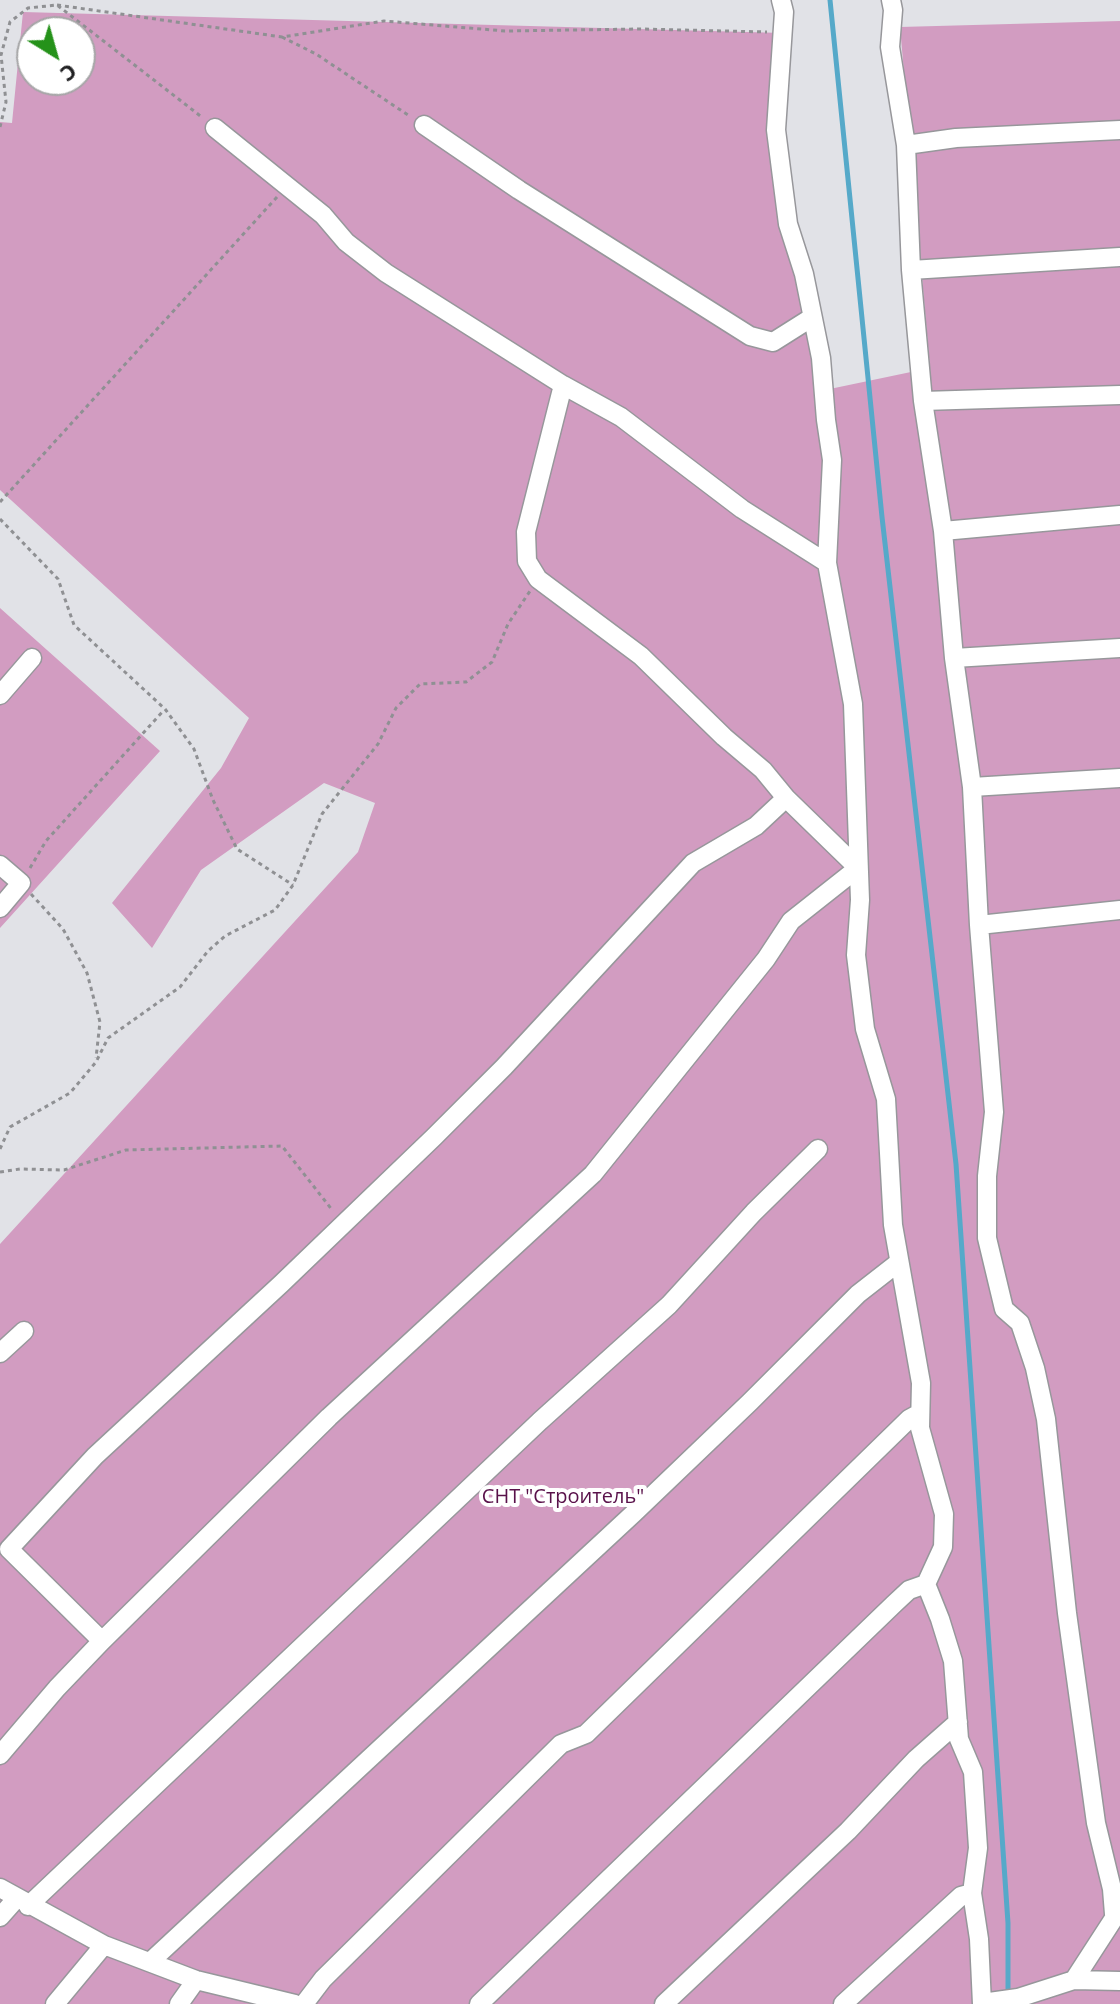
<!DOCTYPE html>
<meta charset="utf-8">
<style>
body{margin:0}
#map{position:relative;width:1120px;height:2004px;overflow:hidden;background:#e1e2e7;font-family:"Open Sans",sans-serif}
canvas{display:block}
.north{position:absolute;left:16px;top:16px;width:80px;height:80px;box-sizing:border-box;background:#fff;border:2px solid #a6a6a7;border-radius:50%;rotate:143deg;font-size:22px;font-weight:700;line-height:32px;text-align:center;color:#202022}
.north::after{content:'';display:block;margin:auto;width:28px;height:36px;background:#25921a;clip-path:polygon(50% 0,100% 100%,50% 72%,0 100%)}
</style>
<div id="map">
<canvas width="1120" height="2004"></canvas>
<div class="north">С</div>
</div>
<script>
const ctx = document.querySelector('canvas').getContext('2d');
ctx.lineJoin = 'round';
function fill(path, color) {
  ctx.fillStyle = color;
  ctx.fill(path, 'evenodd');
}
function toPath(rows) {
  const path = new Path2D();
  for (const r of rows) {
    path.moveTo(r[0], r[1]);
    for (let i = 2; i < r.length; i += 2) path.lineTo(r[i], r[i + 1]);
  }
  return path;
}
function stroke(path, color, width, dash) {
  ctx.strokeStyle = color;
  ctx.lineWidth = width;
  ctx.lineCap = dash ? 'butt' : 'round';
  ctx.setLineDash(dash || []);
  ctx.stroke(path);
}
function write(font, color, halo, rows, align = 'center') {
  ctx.font = font + ' "Open Sans",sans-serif';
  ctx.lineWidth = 8;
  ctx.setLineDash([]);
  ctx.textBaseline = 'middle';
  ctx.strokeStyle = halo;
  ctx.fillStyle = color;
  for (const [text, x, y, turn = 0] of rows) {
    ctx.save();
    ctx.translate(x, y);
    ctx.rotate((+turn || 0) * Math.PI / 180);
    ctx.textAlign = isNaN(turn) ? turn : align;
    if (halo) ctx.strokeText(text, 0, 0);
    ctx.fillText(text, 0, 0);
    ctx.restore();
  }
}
const green = toPath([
 [23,12,783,33,778,103,825,390,930,368,900,27,1120,21,1120,2004,0,2004,0,1244,358,852,375,803,324,783,201,870,152,948,112,903,221,768,249,718,0,490,0,122,12,123],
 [32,32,80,32,80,80,32,80],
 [0,608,160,751,0,928]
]);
const stream = toPath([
 [830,0,882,517,956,1164,1008,1923,1008,1995]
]);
const path = toPath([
 [57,5,282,37,384,21,505,31,640,29,767,32],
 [282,37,316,54,411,117],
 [0,127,6,102,1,55,10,22,28,8,57,5,203,118],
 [0,502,277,197],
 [0,519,58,579,74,625,165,709,194,749,213,800,237,849,293,885],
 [30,868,46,841,164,710],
 [31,894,63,929,87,973,100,1022,96,1058],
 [0,1149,10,1127,70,1093,96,1062,108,1038,180,987,208,951,225,936,275,910,293,885,322,814,378,744,396,708,420,684,466,682,492,662,508,624,530,591],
 [0,1172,20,1169,64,1170,126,1150,282,1146,333,1211]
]);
const minor = toPath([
 [781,0,784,12,776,130,788,224,804,274,821,358,826,420,832,460,827,563,853,704,860,900,856,955,865,1029,886,1099,893,1225,921,1383,920,1428,944,1514,943,1547,926,1584,940,1619,953,1661,959,1739,973,1772,978,1848,972,1893,979,1939,982,2004],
 [891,0,893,10,890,47,906,145,911,270,923,401,943,531,954,658,972,787,979,925,994,1112,987,1176,987,1238,1004,1309,1020,1323,1035,1368,1046,1419,1067,1613,1096,1823,1112,1889,1114,1914],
 [424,125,519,190,750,336,773,342,811,318],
 [215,128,323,215,346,242,386,273,563,385,621,417,742,509,827,563],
 [906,145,956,138,1120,130],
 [911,270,1120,257],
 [563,385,526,532,527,561,538,579,641,656,724,737,763,770,786,798,858,868],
 [923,401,1120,395],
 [943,531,1120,515],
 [954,658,1120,648],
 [0,695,32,658],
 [972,787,1120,778],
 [0,865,21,883,0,908],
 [979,925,1120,910],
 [0,1353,24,1331],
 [102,1641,9,1549,95,1456,281,1284,434,1137,504,1067,693,863,756,826,786,798],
 [0,1755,57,1688,102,1641,329,1417,593,1174,766,959,791,921,858,868],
 [0,1888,104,1945,196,1980,295,2004],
 [28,1906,540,1421,669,1305,754,1212,818,1149],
 [0,1917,16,1899],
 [150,1962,634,1513,750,1402,858,1294,899,1262],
 [1074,1980,1120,1909],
 [982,2003,1018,1998,1074,1980,1120,1981],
 [55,2004,104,1945],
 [179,2004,196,1980],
 [304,2004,323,1979,561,1744,586,1734,909,1419,920,1413],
 [479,2004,894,1604,909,1590,926,1584],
 [664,2004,848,1831,916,1759,958,1722],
 [843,2004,961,1896,972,1893]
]);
const parkNames = [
 ["СНТ \"Строитель\"",563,1497]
];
fill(green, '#d29cc1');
stroke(stream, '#56a9c9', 5);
stroke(minor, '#97979b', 21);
stroke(path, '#8f9093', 3, [4, 4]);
stroke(minor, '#fff', 18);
write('20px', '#59114a', '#fff', parkNames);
</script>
